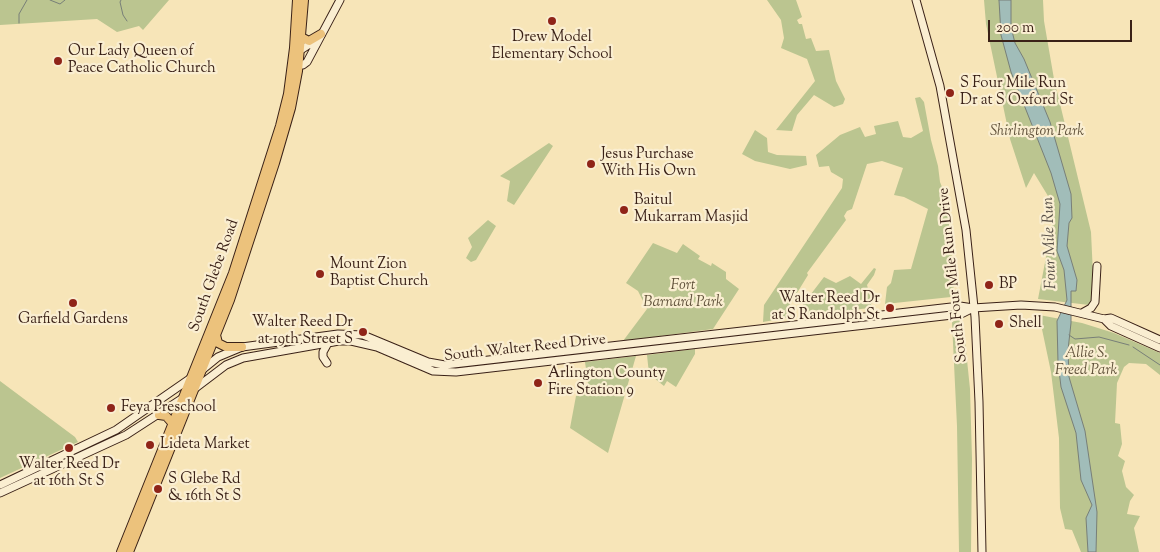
<!DOCTYPE html>
<style>
body{margin:0}
#map{position:relative;width:1160px;height:552px;overflow:hidden;background:#f7e5b8;font-family:"Sorts Mill Goudy",serif}
canvas{display:block}
.scale{position:absolute;left:988px;top:20px;width:144px;height:22px;box-sizing:border-box;border:2px solid #3a2117;border-top:0;padding-left:6px;font-size:15px;line-height:18px;white-space:nowrap;color:#3a2117;-webkit-text-stroke:4px #faeed1;paint-order:stroke}
</style>
<div id="map">
<canvas width="1160" height="552"></canvas>
<div class="scale">200 m</div>
</div>
<script>
const ctx = document.querySelector('canvas').getContext('2d');
ctx.lineJoin = 'round';
function fill(path, color) {
  ctx.fillStyle = color;
  ctx.fill(path, 'evenodd');
}
function toPath(rows) {
  const path = new Path2D();
  for (const r of rows) {
    path.moveTo(r[0], r[1]);
    for (let i = 2; i < r.length; i += 2) path.lineTo(r[i], r[i + 1]);
  }
  return path;
}
function stroke(path, color, width, dash) {
  ctx.strokeStyle = color;
  ctx.lineWidth = width;
  ctx.lineCap = dash ? 'butt' : 'round';
  ctx.setLineDash(dash || []);
  ctx.stroke(path);
}
function write(font, color, halo, rows, align = 'center') {
  ctx.font = font + ' "Sorts Mill Goudy",serif';
  ctx.lineWidth = 4.5;
  ctx.setLineDash([]);
  ctx.textBaseline = 'middle';
  ctx.strokeStyle = halo;
  ctx.fillStyle = color;
  for (const [text, x, y, turn = 0] of rows) {
    ctx.save();
    ctx.translate(x, y);
    ctx.rotate((+turn || 0) * Math.PI / 180);
    ctx.textAlign = isNaN(turn) ? turn : align;
    if (halo) ctx.strokeText(text, 0, 0);
    ctx.fillText(text, 0, 0);
    ctx.restore();
  }
}
const green = toPath([
 [0,0,169,0,143,30,139,26,117,32,97,19,0,25],
 [767,0,796,0,802,17,797,20,799,24,802,24,806,39,811,38,816,51,829,50,836,81,845,99,843,104,834,107,814,95,797,115,792,131,776,130,815,81,807,59,781,48,784,38,781,20],
 [984,0,1043,0,1044,21,1054,79,1091,232,1094,296,1093,302,1089,305,1038,299,1052,226,1048,196,1034,173,1026,188,1010,139,986,24],
 [920,97,924,102,931,140,938,166,940,182,947,200,954,285,951,297,885,304,887,287,891,283,894,270,911,269,928,209,904,197,894,195,903,168,882,161,867,164,852,209,847,211,844,216,846,220,807,273,808,275,789,306,786,318,763,322,764,305,842,188,843,179,831,172,829,166,819,167,816,155,840,135,860,127,865,137,876,134,874,126,898,121,903,137,911,138,923,131,915,98],
 [755,130,767,138,768,152,777,155,806,156,807,165,790,169,755,161,742,154],
 [549,143,553,146,514,205,507,201,510,181,500,176],
 [488,220,496,226,476,260,471,262,466,258,472,247,468,238],
 [653,243,677,253,683,244,700,256,698,259,711,266,712,263,726,272,726,279,739,289,713,329,623,341,647,309,638,291,626,283],
 [874,268,876,269,874,275,867,285,872,303,869,308,804,316,801,307,824,277,836,283,850,276,861,284],
 [1039,315,1082,323,1114,333,1160,353,1160,375,1146,364,1129,363,1124,367,1117,383,1115,423,1120,424,1122,444,1118,456,1125,461,1122,471,1126,487,1134,495,1130,501,1127,514,1140,516,1134,528,1139,552,1081,552,1072,530,1065,529,1060,508,1059,438,1051,372],
 [960,319,964,331,970,389,972,459,971,552,959,552,957,426,952,322],
 [695,349,695,354,676,387,667,381,664,386,649,374,647,355],
 [636,356,608,453,570,428,576,396,589,391,585,362],
 [0,381,75,437,78,442,0,478]
]);
const water = toPath([
 [999,0,1011,0,1011,27,1015,43,1024,59,1050,122,1071,194,1072,218,1069,223,1067,246,1077,280,1076,291,1071,291,1071,323,1068,350,1069,377,1085,431,1097,512,1096,552,1088,552,1086,518,1092,505,1081,480,1076,433,1061,387,1058,362,1057,321,1067,300,1064,270,1057,251,1060,204,1051,173,1011,72,1001,35,999,0]
]);
const stream = toPath([
 [50,0,60,4,65,0],
 [121,0,120,2,123,15,127,21],
 [19,23,19,14,27,0],
 [1069,335,1075,339,1099,337,1129,345],
 [1133,347,1160,365]
]);
const secondary = toPath([
 [916,0,940,86,966,230,975,317,979,402,982,552],
 [296,53,316,40],
 [294,65,303,65,307,62,340,0],
 [1082,313,1091,308,1095,302,1097,266],
 [1104,319,1111,326,1160,348],
 [327,363,323,357,323,352,328,343],
 [202,370,218,357,242,347,338,334,363,335,428,362,445,365,960,306,973,308,1021,305,1055,307,1104,319,1111,318,1160,340],
 [193,390,226,365,243,358,339,341,351,341,377,347,433,371,456,372,961,314,973,308],
 [0,485,116,430,191,378],
 [0,493,126,435,183,398]
]);
const primary = toPath([
 [301,37,309,41,321,34],
 [216,335,218,343,226,347,242,347],
 [159,415,166,416,174,425],
 [121,552,233,273,280,126,288,94,294,48,297,0],
 [129,552,230,300,275,163,291,108,298,71,304,0]
]);
const markers = [
 [552,21,5,"#8f2418"],
 [58,61,5,"#8f2418"],
 [950,93,5,"#8f2418"],
 [591,164,5,"#8f2418"],
 [624,210,5,"#8f2418"],
 [320,274,5,"#8f2418"],
 [989,285,5,"#8f2418"],
 [73,303,5,"#8f2418"],
 [890,308,5,"#8f2418"],
 [999,324,5,"#8f2418"],
 [363,332,5,"#8f2418"],
 [538,383,5,"#8f2418"],
 [111,408,5,"#8f2418"],
 [150,445,5,"#8f2418"],
 [69,448,5,"#8f2418"],
 [158,489,5,"#8f2418"]
];
const poiNames = [
 ["Drew Model",552,38,"center"],
 ["Elementary School",552,55,"center"],
 ["Our Lady Queen of",68,52],
 ["Peace Catholic Church",68,69],
 ["S Four Mile Run",960,84],
 ["Dr at S Oxford St",960,101],
 ["Jesus Purchase",601,155],
 ["With His Own",601,172],
 ["Baitul",634,201],
 ["Mukarram Masjid",634,218],
 ["Mount Zion",330,265],
 ["Baptist Church",330,282],
 ["BP",999,285],
 ["Walter Reed Dr",880,299,"right"],
 ["at S Randolph St",880,316,"right"],
 ["Garfield Gardens",73,320,"center"],
 ["Walter Reed Dr",353,323,"right"],
 ["at 19th Street S",353,340,"right"],
 ["Shell",1009,324],
 ["Arlington County",548,374],
 ["Fire Station 9",548,391],
 ["Feya Preschool",121,408],
 ["Lideta Market",160,445],
 ["Walter Reed Dr",69,465,"center"],
 ["at 16th St S",69,482,"center"],
 ["S Glebe Rd",168,480],
 ["& 16th St S",168,497]
];
const parkNames = [
 ["Shirlington Park",1037,132],
 ["Fort",683,286],
 ["Barnard Park",683,303],
 ["Allie S.",1086,354],
 ["Freed Park",1086,371]
];
const streetNames = [
 ["South Four Mile Run Drive",954,275,-96],
 ["South Glebe Road",215,276,-70],
 ["South Walter Reed Drive",525,349,-6]
];
const waterNames = [
 ["Four Mile Run",1051,243,-92]
];
fill(green, '#bbc590');
fill(water, '#a1bdb9');
stroke(water, '#787f78', 1);
stroke(stream, '#787f78', 1);
stroke(secondary, '#3a2117', 9);
stroke(primary, '#3a2117', 10);
stroke(secondary, '#faeed1', 7);
stroke(primary, '#ecc27c', 8);
for (const [x, y, r, color] of markers) {
  const dot = new Path2D();
  dot.arc(x, y, r, 0, 2 * Math.PI);
  ctx.fillStyle = color;
  ctx.fill(dot);
  stroke(dot, '#faeed1', 2);
}
write('15px', '#3a2117', '#faeed1', poiNames, 'left');
write('italic 15px', '#61523b', '#faeed1', parkNames);
write('15px', '#3a2117', '#faeed1', streetNames);
write('italic 16px', '#595048', '#faeed1', waterNames);
</script>
